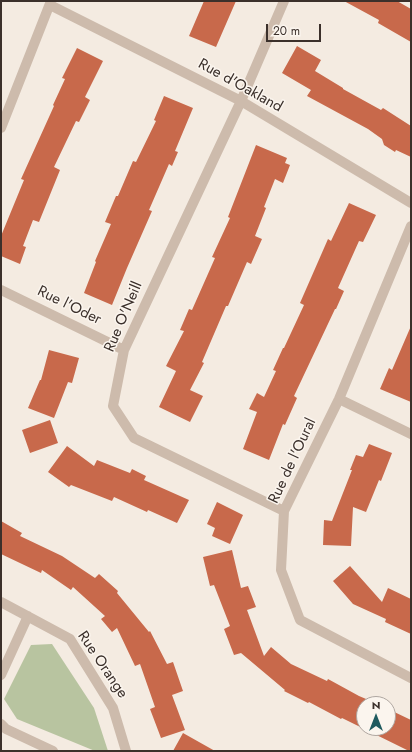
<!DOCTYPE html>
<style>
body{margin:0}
#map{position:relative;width:412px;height:752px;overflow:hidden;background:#f4ebe1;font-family:Jost,sans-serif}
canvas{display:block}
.frame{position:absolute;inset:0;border:2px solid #3b302b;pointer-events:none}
.north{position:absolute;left:356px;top:696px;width:40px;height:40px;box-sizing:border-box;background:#fbf5ee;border:1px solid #aea6a0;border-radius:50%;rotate:0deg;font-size:11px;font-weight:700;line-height:16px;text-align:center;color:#3b302b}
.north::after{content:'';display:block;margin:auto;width:14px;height:18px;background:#1f5a5e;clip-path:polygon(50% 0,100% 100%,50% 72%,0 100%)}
.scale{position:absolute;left:266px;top:24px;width:55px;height:18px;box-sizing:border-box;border:2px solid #3b302b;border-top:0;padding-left:5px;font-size:12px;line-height:14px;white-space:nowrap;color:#3b302b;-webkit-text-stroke:3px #fbf5ee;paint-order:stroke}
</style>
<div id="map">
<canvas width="412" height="752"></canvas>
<div class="frame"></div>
<div class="north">N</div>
<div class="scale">20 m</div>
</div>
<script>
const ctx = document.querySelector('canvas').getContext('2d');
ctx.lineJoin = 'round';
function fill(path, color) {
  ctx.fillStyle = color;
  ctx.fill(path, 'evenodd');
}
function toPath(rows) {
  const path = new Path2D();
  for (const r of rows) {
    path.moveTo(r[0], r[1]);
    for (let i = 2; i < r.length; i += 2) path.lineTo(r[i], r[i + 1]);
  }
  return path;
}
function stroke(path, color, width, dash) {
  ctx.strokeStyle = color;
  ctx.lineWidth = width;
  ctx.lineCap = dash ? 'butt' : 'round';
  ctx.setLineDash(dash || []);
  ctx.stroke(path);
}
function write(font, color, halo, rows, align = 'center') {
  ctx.font = font + ' Jost,sans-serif';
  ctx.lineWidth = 3;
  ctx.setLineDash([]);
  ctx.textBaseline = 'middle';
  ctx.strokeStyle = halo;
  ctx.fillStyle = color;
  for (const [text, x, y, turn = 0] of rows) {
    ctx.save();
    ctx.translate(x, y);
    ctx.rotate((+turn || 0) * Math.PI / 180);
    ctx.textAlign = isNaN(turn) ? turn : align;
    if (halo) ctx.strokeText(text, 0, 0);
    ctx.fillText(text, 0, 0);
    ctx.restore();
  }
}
const green = toPath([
 [52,644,94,708,108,751,95,751,17,719,4,699,31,645]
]);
const building = toPath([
 [204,1,236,1,216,47,189,36],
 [344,1,397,1,411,9,411,42,378,23,379,20],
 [297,46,321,60,315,71,343,88,343,89,381,110,383,108,411,126,411,157,396,150,395,152,384,145,382,139,368,129,307,96,311,90,282,73],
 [77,48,103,61,85,97,90,100,79,122,76,121,54,167,60,170,39,222,33,220,23,246,26,247,20,264,1,256,1,236,24,180,21,179,54,106,53,105,65,79,62,78],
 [164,96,193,108,175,151,178,152,172,166,169,164,149,210,152,211,127,268,112,305,84,293,96,262,95,261,111,224,105,222,116,196,118,196,133,161,136,162,156,121,154,120],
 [256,145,287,158,285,163,290,165,283,183,275,179,264,207,266,208,255,236,262,239,251,264,247,262,228,306,226,306,202,362,204,363,190,390,203,396,190,422,159,407,176,371,166,366,184,331,180,330,189,309,192,310,215,258,212,257,230,218,228,217],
 [349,203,376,215,363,242,359,241,338,288,344,291,336,309,335,309,294,396,297,398,285,425,283,424,269,460,243,449,257,412,249,409,257,393,264,397,276,371,273,370,283,348,284,348,304,305,300,303,328,239,331,241],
 [411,326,411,402,380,389,389,368,392,370],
 [49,350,79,358,72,383,68,382,54,418,28,408,40,380,41,380],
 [50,420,58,443,30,453,22,430],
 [369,444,392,453,381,481,379,480,366,512,353,507,351,546,323,545,324,520,332,521,352,470,350,470,356,455,363,457],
 [67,446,94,466,97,460,130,473,132,469,146,476,144,480,189,500,177,523,148,510,147,512,114,497,112,501,71,485,69,487,48,472],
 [217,502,243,515,230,544,212,536,215,528,207,524],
 [1,521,22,533,20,536,62,556,95,578,99,574,118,591,117,593,149,632,150,631,167,664,173,662,183,691,172,695,185,730,161,738,150,709,155,707,140,664,135,666,117,628,112,632,101,619,105,616,73,587,71,590,42,570,41,573,1,554],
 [232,550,241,588,248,586,256,607,247,610,264,656,271,647,291,664,327,681,328,679,359,696,378,704,364,704,364,728,388,728,388,709,411,720,411,751,409,751,342,718,341,719,309,702,308,703,284,691,285,690,241,653,234,655,224,629,230,626,214,585,210,586,203,557],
 [350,566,382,602,388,588,411,599,411,634,385,622,386,619,353,604,333,581],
 [183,733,215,751,173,751]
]);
const street = toPath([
 [50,5,241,101,411,203],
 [1,128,51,1],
 [411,226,339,399,284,511,281,570,300,620,411,678],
 [1,290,124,350],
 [339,399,411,434],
 [284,511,134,438,113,406,124,350,241,101,284,1],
 [1,602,70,639,113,708,126,751],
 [1,675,28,616],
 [1,724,6,729,53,751]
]);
const streetNames = [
 ["Rue d'Oakland",240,86,29],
 ["Rue l'Oder",69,306,26],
 ["Rue O'Neill",124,317,-67],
 ["Rue de l'Oural",293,461,-65],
 ["Rue Orange",102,665,56]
];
fill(green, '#b8c4a0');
fill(building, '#c8694b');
stroke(street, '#cdbbac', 10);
write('15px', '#3b302b', '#fbf5ee', streetNames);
</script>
